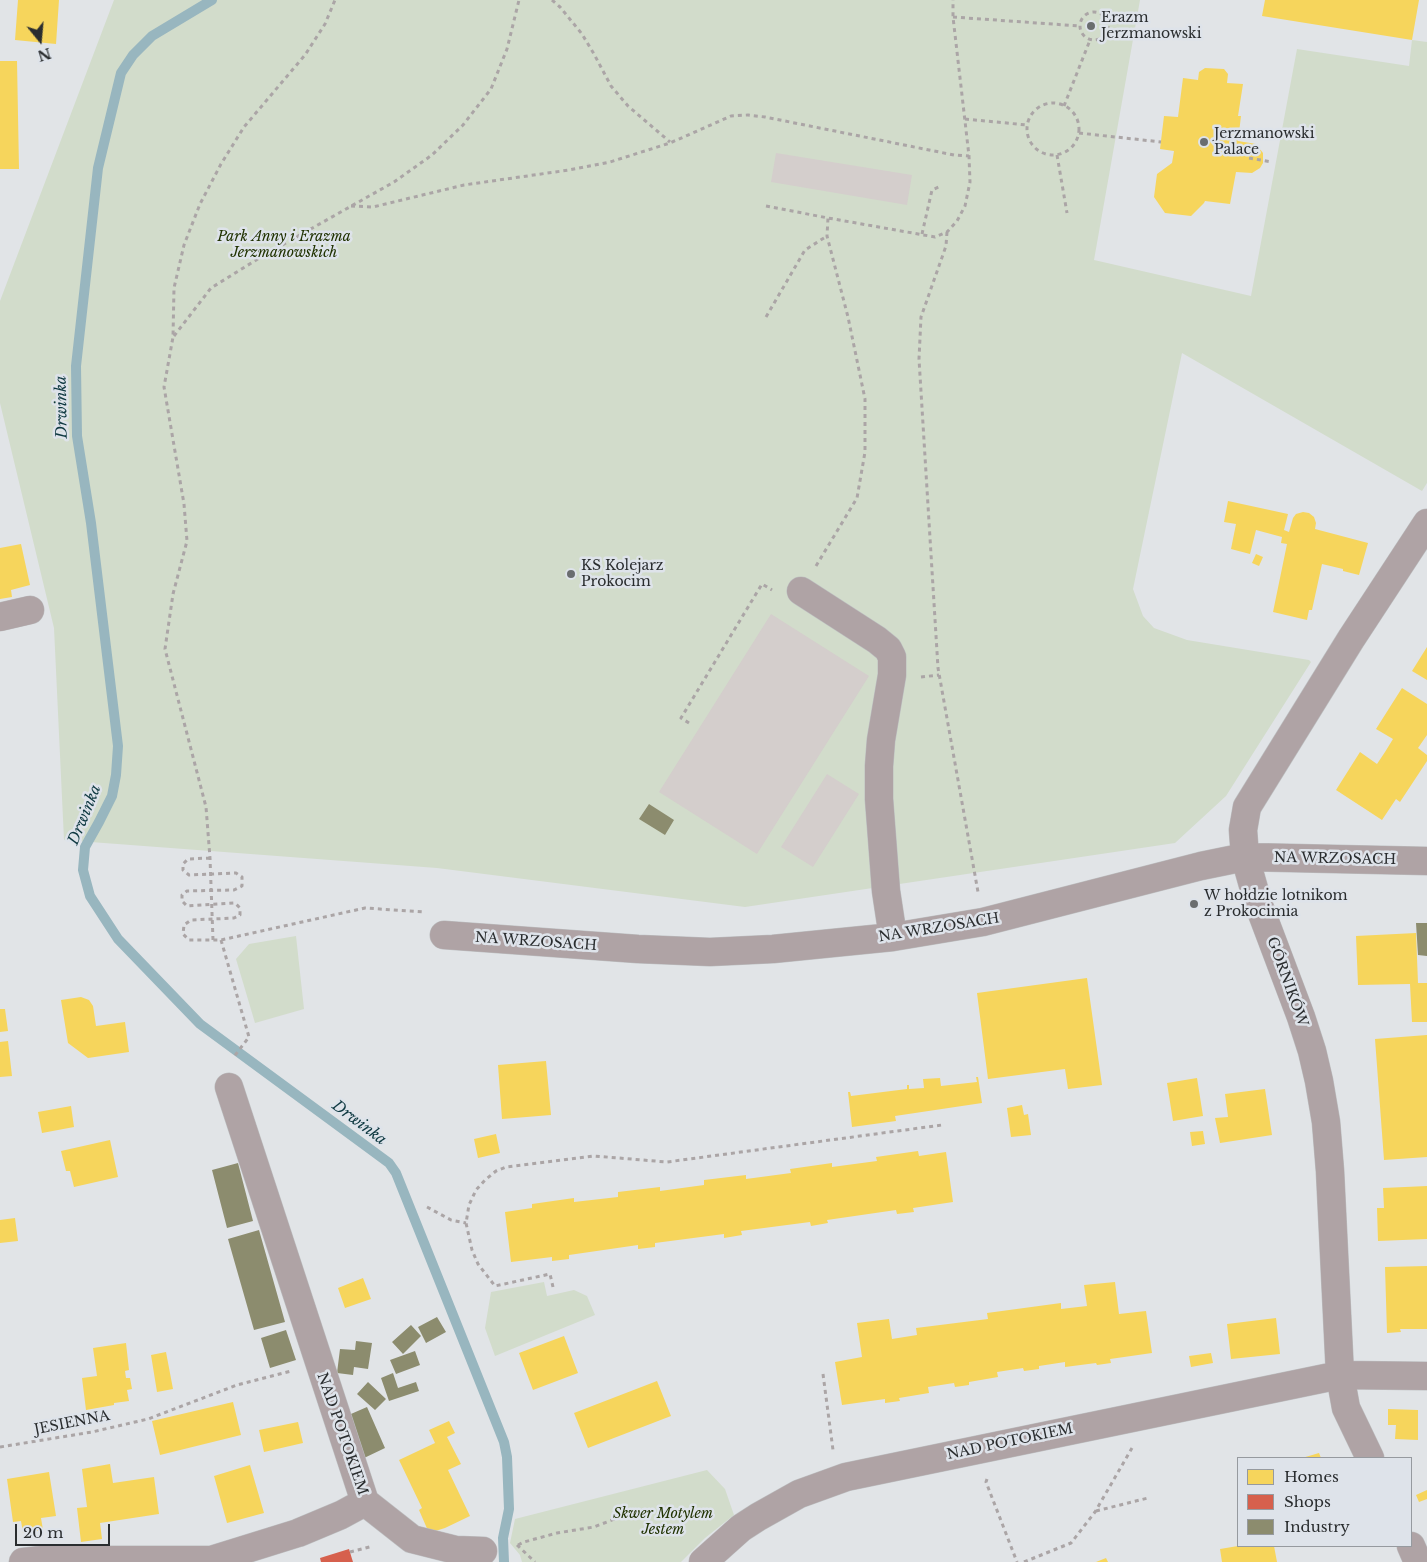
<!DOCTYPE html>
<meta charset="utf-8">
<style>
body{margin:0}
#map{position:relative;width:1427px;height:1562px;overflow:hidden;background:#e1e4e7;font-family:"Libre Baskerville",serif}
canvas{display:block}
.legend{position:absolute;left:1237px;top:1457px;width:175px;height:90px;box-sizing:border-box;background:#dee3ea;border:1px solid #969a9f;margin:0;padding:6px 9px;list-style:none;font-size:15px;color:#2a2d2f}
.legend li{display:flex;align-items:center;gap:10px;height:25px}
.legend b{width:25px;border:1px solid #969a9f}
.north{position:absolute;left:15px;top:15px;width:50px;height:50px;-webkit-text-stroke:4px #dee3ea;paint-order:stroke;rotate:163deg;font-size:14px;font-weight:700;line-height:20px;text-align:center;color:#2a2d2f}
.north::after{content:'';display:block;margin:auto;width:18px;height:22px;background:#2a2d2f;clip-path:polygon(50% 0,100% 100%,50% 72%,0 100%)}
.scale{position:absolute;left:15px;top:1524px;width:95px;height:22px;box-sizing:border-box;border:2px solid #2a2d2f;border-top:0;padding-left:6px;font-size:15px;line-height:18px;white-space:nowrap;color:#2a2d2f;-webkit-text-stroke:4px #dee3ea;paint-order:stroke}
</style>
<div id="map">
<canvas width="1427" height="1562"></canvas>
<ul class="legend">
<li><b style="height:14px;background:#f6d55c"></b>Homes</li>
<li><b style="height:14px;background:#d6604d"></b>Shops</li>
<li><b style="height:14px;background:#8c8c6e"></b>Industry</li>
</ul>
<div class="north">N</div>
<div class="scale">20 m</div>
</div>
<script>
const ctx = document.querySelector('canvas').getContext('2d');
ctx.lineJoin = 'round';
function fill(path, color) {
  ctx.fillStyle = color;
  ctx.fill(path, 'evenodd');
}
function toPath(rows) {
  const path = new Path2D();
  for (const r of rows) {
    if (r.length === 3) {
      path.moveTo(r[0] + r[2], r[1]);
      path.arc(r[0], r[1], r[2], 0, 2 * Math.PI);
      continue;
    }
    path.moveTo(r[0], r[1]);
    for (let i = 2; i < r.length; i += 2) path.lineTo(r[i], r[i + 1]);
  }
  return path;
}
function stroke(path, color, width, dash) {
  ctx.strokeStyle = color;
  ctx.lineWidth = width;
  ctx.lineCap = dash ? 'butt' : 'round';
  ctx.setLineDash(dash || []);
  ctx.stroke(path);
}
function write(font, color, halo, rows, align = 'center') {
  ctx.font = font + ' "Libre Baskerville",serif';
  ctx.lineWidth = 5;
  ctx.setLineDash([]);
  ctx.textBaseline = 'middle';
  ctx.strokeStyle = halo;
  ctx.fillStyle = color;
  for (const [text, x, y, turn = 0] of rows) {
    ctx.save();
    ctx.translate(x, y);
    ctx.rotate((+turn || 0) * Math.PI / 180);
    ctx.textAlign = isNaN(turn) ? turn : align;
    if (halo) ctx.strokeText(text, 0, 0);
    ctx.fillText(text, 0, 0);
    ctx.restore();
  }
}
const green = toPath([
 [114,0,1140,0,1094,260,1251,296,1297,49,1409,66,1412,40,1427,42,1427,483,1422,491,1182,353,1133,589,1143,616,1154,628,1187,640,1309,660,1311,662,1226,796,1175,843,745,907,437,868,64,840,54,628,0,403,0,301],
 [296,936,304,1009,255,1023,236,959,249,944],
 [544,1282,547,1296,574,1290,587,1296,595,1315,495,1356,485,1328,491,1292],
 [707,1470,725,1489,734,1515,705,1538,681,1562,522,1562,520,1555,510,1543,515,1519]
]);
const homes = toPath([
 [18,0,59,0,56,44,15,40],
 [1265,0,1419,0,1412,40,1262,16],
 [0,61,17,61,19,169,0,169],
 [1205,68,1224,69,1228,74,1227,83,1243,84,1238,116,1241,116,1238,141,1256,144,1263,153,1263,163,1260,168,1252,173,1236,172,1230,204,1205,201,1204,203,1191,216,1165,213,1154,197,1157,174,1172,163,1174,151,1160,149,1164,116,1178,117,1183,78,1198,80,1199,72],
 [1228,501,1288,514,1284,530,1289,532,1293,518,1296,514,1303,512,1309,513,1314,517,1316,523,1315,529,1368,543,1359,575,1343,571,1343,569,1322,564,1312,610,1309,610,1307,620,1273,612,1287,544,1281,543,1282,537,1256,530,1250,554,1231,549,1236,524,1224,522],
 [21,544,30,585,11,590,12,597,0,599,0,548],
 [1256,554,1263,557,1259,566,1252,563],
 [1427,647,1427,680,1412,671],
 [1402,688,1427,704,1427,735,1418,748,1427,755,1427,761,1400,802,1396,799,1382,820,1336,790,1360,752,1377,764,1385,752,1393,739,1376,729],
 [1416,933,1418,983,1427,983,1427,1022,1412,1022,1410,984,1358,985,1356,936],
 [1087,978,1102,1085,1068,1089,1065,1069,988,1079,977,993],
 [81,997,89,1000,93,1006,96,1026,125,1022,129,1052,88,1058,68,1043,61,1000],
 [0,1009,5,1009,8,1031,0,1032],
 [1427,1035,1427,1157,1384,1160,1375,1039],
 [8,1041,12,1076,0,1077,0,1042],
 [546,1061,551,1115,502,1119,498,1065],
 [976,1077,978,1077,982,1103,895,1116,896,1121,852,1127,848,1092,850,1092,851,1096,907,1089,907,1085,909,1085,909,1089,924,1088,923,1079,940,1078,941,1086,977,1082],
 [1197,1078,1203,1116,1173,1121,1167,1083],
 [1265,1089,1272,1135,1220,1143,1215,1118,1228,1117,1225,1094],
 [1022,1105,1024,1115,1028,1114,1031,1135,1011,1137,1007,1108],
 [71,1106,74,1127,42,1133,38,1112],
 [1203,1131,1205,1144,1192,1146,1190,1132],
 [496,1134,500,1153,478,1158,474,1139],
 [110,1140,118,1177,74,1187,70,1171,66,1171,61,1151],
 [918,1151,919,1156,946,1152,953,1202,913,1208,914,1212,897,1214,896,1210,827,1220,828,1223,811,1226,810,1222,741,1231,742,1235,724,1238,724,1234,655,1243,655,1247,638,1249,638,1245,569,1255,569,1259,552,1261,552,1257,511,1262,505,1212,532,1208,532,1204,574,1198,574,1202,618,1197,618,1192,660,1187,660,1191,704,1185,704,1180,746,1175,746,1179,791,1173,790,1169,832,1163,832,1167,877,1161,876,1157],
 [1427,1186,1427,1239,1378,1241,1377,1208,1384,1208,1383,1188],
 [15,1218,18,1241,0,1243,0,1220],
 [1427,1266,1427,1329,1400,1329,1401,1332,1387,1333,1385,1267],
 [363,1278,371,1299,345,1308,338,1288],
 [1115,1282,1119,1314,1146,1311,1152,1353,1110,1359,1111,1363,1097,1365,1096,1363,1065,1367,1065,1362,1039,1366,1039,1369,1024,1371,1023,1368,997,1372,998,1377,969,1382,969,1385,955,1387,954,1383,928,1387,929,1393,899,1398,900,1401,885,1403,885,1399,842,1405,835,1362,862,1357,857,1323,889,1319,892,1339,917,1335,916,1328,988,1319,987,1313,1061,1303,1061,1309,1087,1306,1084,1285],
 [1276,1318,1280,1354,1231,1359,1227,1324],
 [564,1336,578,1373,533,1390,519,1353],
 [126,1343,129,1370,125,1371,126,1378,130,1378,132,1389,127,1390,129,1401,114,1403,114,1405,86,1410,82,1378,97,1376,93,1348],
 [166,1352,173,1389,157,1392,151,1355],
 [1211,1353,1213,1363,1191,1367,1189,1356],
 [657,1381,671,1416,588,1448,574,1413],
 [233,1402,241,1435,160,1455,152,1421],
 [1388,1409,1418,1410,1418,1440,1395,1439,1396,1425,1388,1425],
 [449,1421,455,1433,447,1437,461,1464,448,1470,470,1516,445,1528,429,1533,419,1510,422,1508,399,1460,435,1443,429,1430],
 [298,1422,303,1443,264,1452,259,1430],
 [1319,1453,1321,1458,1302,1458],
 [110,1464,113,1483,154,1477,159,1514,100,1523,102,1539,81,1542,77,1508,87,1507,82,1469],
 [250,1465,264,1513,227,1523,214,1476],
 [49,1472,56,1516,41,1518,43,1530,23,1533,21,1521,13,1522,7,1479],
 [1427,1490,1427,1499,1419,1502,1416,1495],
 [1238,1546,1274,1546,1277,1562,1222,1562,1220,1549],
 [1106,1558,1108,1562,1096,1562]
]);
const shops = toPath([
 [349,1549,353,1562,321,1562,320,1558]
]);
const industry = toPath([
 [649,804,674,820,665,835,639,819],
 [1416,923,1427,923,1427,956,1418,955],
 [238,1163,253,1221,227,1228,212,1170],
 [259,1230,285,1322,254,1330,228,1239],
 [437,1317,446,1332,426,1343,418,1327],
 [411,1325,421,1336,403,1354,392,1342],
 [286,1330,296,1360,270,1368,261,1338],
 [356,1341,372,1343,368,1369,354,1367,353,1375,337,1373,340,1349,355,1350],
 [415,1351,420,1365,396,1374,390,1360],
 [393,1373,398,1388,416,1382,419,1391,389,1401,381,1378],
 [368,1382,386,1399,375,1410,357,1394],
 [367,1407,385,1448,362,1459,344,1417]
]);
const stream = toPath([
 [212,0,152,36,133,55,121,73,98,168,76,366,77,436,91,523,118,746,116,775,112,796,99,822,85,847,83,870,90,896,118,939,200,1024,370,1149,389,1163,396,1173,504,1442,507,1457,509,1509,503,1538,504,1562]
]);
const building = toPath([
 [776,153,912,175,907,205,771,182],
 [771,614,869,676,757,854,659,792],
 [827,774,859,794,813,867,781,847]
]);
const path = toPath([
 [552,0,560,7,582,34,594,54,611,86,628,106,670,142],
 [1094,26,14],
 [953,17,1080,26],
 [1053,129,26],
 [1064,106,1090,40],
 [965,119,1027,125],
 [1079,133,1161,142],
 [1057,155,1067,213],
 [1249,158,1272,162],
 [351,206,373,207,464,185,569,170,610,162,670,143,731,116,748,115,765,117,954,155,969,156],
 [766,206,828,218,935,237,947,232,957,221,965,206,970,182,969,156,953,17,953,0],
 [947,232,946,246,921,317,919,359,938,668,978,892],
 [922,234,932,190,941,186],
 [766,317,805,250,827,236],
 [174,336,211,288,261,257,394,182,432,155,463,125,491,89,507,49,519,0],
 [816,566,857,498,865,452,865,399,848,317,827,236,828,218],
 [921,677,939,675],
 [689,723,681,718,762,584,772,590],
 [210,858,188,859,183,864,183,870,189,875,236,873,242,877,242,886,234,890,187,891,182,895,182,901,187,906,235,903,240,908,240,915,234,918,191,920,184,925,183,934,189,940,221,940,365,908,424,912],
 [213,940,210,858,206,807,165,649,173,594,187,541,184,504,164,387,173,337,174,288,184,245,200,204,221,164,244,127,305,55,325,24,335,0],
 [221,940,249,1037,233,1058],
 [427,1207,451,1220,466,1223],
 [553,1287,550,1274,495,1286,478,1264,472,1250,466,1223,469,1205,476,1190,485,1180,496,1171,506,1167,594,1156,667,1162,942,1125],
 [823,1374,833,1450],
 [0,1447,92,1432,148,1419,237,1385,291,1371],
 [987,1479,986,1482,1017,1562],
 [1096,1511,1148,1498],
 [517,1545,535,1562],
 [518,1545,524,1542,557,1533,594,1527,617,1518],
 [350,1552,373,1546],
 [1024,1562,1071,1543,1095,1512,1132,1448]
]);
const minor = toPath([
 [801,591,877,640,888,649,892,657,892,675,881,740,879,766,879,799,886,891,893,937],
 [0,617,30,610],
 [444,935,638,949,710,952,773,949,893,937,983,922,1201,866,1245,857,1427,861],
 [1370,1458,1346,1408,1340,1375,1330,1171,1326,1122,1319,1081,1312,1051,1301,1017,1258,903,1245,857,1243,830,1247,807,1351,639,1427,523],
 [365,1502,412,1539,456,1550,483,1551],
 [1411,1546,1418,1562],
 [23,1562,42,1560,211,1560,298,1533,341,1515,365,1502,229,1087],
 [703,1562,741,1528,758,1517,799,1494,846,1477,1340,1375,1427,1376]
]);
const markers = [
 [1091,26,5,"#6a6d6f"],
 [1204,142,5,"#6a6d6f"],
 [571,574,5,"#6a6d6f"],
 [1194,904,5,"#6a6d6f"]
];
const poiNames = [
 ["Erazm",1101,18],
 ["Jerzmanowski",1101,34],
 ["Jerzmanowski",1214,134],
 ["Palace",1214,150],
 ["KS Kolejarz",581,566],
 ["Prokocim",581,582],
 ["W hołdzie lotnikom",1204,896],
 ["z Prokocimia",1204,912]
];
const parkNames = [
 ["Park Anny i Erazma",284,237],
 ["Jerzmanowskich",284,253],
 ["Skwer Motylem",663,1514],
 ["Jestem",663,1530]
];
const streetNames = [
 ["NA WRZOSACH",1335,859,1],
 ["NA WRZOSACH",939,928,-9],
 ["NA WRZOSACH",536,942,4],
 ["GÓRNIKÓW",1287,982,70],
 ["JESIENNA",72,1423,-11],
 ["NAD POTOKIEM",342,1434,71],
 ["NAD POTOKIEM",1010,1442,-12]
];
const waterNames = [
 ["Drwinka",62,407,-91],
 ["Drwinka",85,815,-68],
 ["Drwinka",359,1123,37]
];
fill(green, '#d2dccb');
fill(homes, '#f6d55c');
fill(shops, '#d6604d');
fill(industry, '#8c8c6e');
stroke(stream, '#98b6bf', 10);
fill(building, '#d4cecc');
stroke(minor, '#bdbfc1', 29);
stroke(path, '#aba5a6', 3, [4, 4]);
stroke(minor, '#afa3a5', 28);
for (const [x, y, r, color] of markers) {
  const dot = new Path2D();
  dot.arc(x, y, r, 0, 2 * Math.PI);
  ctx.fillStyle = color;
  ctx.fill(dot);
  stroke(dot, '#dee3ea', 2);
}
write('14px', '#2a2d2f', '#dee3ea', poiNames, 'left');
write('italic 14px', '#203200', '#dee3ea', parkNames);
write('14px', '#2a2d2f', '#dee3ea', streetNames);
write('italic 15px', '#0e3840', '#dee3ea', waterNames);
</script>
